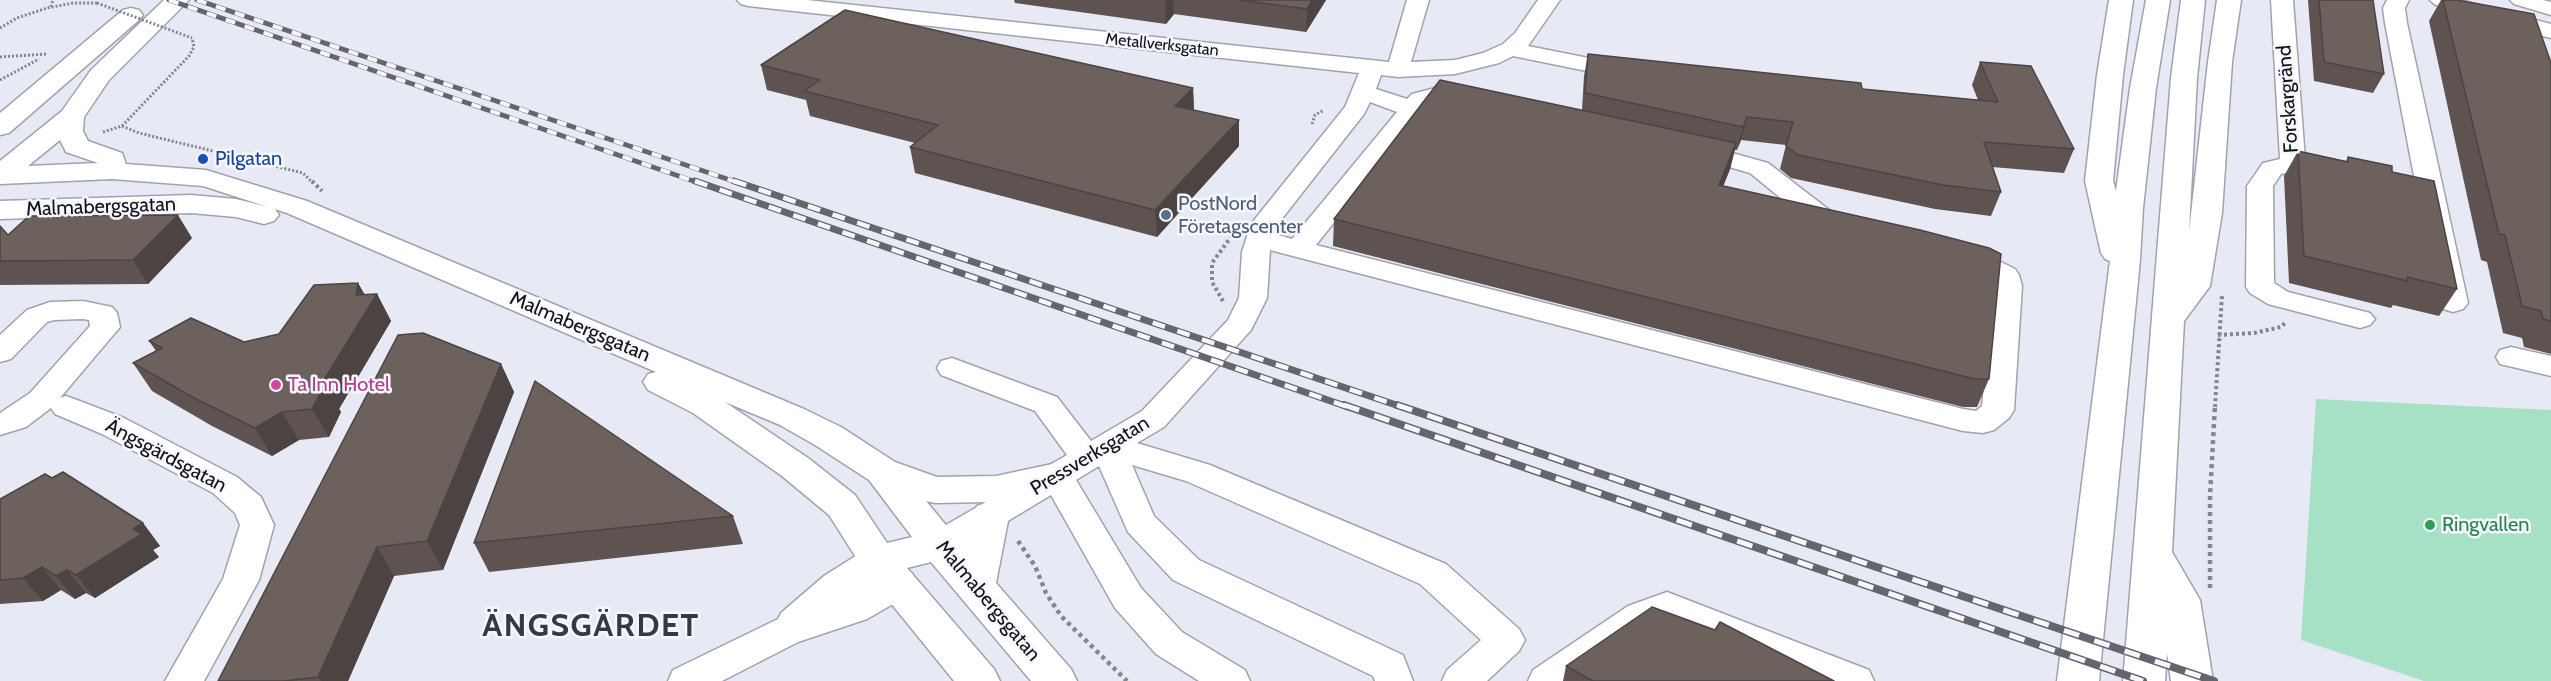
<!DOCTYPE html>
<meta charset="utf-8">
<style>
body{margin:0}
canvas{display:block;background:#e7eaf5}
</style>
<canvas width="2551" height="681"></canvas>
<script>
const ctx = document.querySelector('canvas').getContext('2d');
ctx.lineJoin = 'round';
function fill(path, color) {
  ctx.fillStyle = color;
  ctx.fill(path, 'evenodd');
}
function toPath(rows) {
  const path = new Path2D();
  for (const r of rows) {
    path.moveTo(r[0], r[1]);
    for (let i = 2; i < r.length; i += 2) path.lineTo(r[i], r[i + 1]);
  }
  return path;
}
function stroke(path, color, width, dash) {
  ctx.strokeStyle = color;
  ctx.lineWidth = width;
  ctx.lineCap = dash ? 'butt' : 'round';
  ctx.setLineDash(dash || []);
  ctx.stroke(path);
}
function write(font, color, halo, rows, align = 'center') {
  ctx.font = font + ' Cabin,sans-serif';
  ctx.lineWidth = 5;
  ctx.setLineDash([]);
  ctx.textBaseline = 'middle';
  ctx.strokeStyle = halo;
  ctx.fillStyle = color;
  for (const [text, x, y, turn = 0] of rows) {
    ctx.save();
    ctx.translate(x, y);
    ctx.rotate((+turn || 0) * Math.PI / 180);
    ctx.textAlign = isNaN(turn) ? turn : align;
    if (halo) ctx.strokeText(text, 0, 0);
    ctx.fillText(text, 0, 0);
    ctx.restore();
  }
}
const green = toPath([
 [2316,399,2551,410,2551,681,2424,681,2301,640]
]);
const pathFar2 = toPath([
 [51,7,53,0],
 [0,28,17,18,47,8,73,3,97,3],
 [0,57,47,54],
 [0,80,39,59],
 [1312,124,1315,115,1324,110],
 [122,126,139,133,303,173,313,183],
 [103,132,122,126,189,56,194,47,192,38]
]);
const pathFar1 = toPath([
 [312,181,322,191],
 [1223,301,1212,282,1212,263,1231,237],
 [2218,335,2254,333,2281,327,2286,322],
 [2215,407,2222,296]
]);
const path = toPath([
 [1018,541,1035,566,1046,593,1061,616,1127,681],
 [2210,588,2210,496,2215,405]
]);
const minor = toPath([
 [737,0,807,0,1389,62,1407,0,1429,0,1411,62,1455,60,1483,53,1503,44,1515,33,1538,0,1560,0,1528,46,1634,67,1637,72,1634,77,1626,79,1513,56,1499,63,1455,74,1398,77,1381,75,1376,89,1407,99,1412,94,1435,88,1475,95,1479,100,1475,105,1467,107,1435,102,1428,104,1316,245,1963,409,1976,411,1982,406,1994,286,1992,279,1979,273,1950,265,1946,259,1950,253,1960,251,1999,261,2015,269,2019,275,2022,286,2014,410,2009,418,1994,430,1983,433,1963,431,1270,250,1267,298,1251,330,1164,427,1137,443,1210,465,1446,564,1519,629,1525,640,1519,651,1487,681,1442,681,1447,670,1481,640,1420,584,1186,481,1132,465,1154,516,1199,560,1403,655,1413,681,1375,681,1373,676,1173,580,1128,532,1099,466,1076,480,1141,588,1182,632,1245,670,1250,681,1199,681,1156,654,1115,608,1051,495,953,554,940,558,927,554,922,545,927,536,1067,455,1035,411,941,375,937,368,941,361,952,358,1057,397,1091,441,1142,411,1228,320,1239,298,1242,252,1251,224,1345,107,1359,73,748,6,741,4,737,0],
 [1370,102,1397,112,1292,239,1275,234,1277,225,1364,114,1370,102],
 [2271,0,2293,0,2305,159,2338,167,2342,172,2338,177,2329,180,2293,172,2281,174,2273,186,2274,283,2288,292,2370,313,2375,319,2370,325,2360,328,2268,304,2250,293,2246,287,2247,186,2263,163,2280,159,2271,0],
 [2387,0,2409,0,2405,8,2407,23,2468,303,2463,309,2453,312,2443,309,2438,303,2385,23,2383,8,2387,0],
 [2430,0,2460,0,2551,24,2551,38,2462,16,2434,4,2430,0],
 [2510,0,2543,0,2551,2,2551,15,2514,4,2510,0],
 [1693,142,1768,163,1841,219,1848,221,1852,227,1848,233,1838,235,1821,231,1750,173,1684,154,1681,149,1684,144,1693,142],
 [83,301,112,307,117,313,120,327,60,398,66,396,77,400,124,418,237,477,261,497,274,525,259,580,204,681,165,681,223,579,240,525,235,513,213,493,102,434,55,414,51,408,26,427,0,435,0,413,30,393,90,326,89,320,83,319,54,320,47,322,11,359,0,362,0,335,27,310,50,302,83,301],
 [2511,347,2551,356,2551,376,2500,364,2496,357,2500,350,2511,347],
 [878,547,891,550,896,560,891,570,877,578,899,569,912,573,917,583,912,593,867,619,798,642,722,681,668,681,673,670,778,619,781,613,824,576,865,550,878,547],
 [1667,592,1869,670,1874,681,1813,681,1667,621,1654,626,1577,681,1528,681,1533,670,1628,606,1667,592]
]);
const major = toPath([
 [164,0,189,0,109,80,84,117,83,131,88,141,122,153,126,164,206,170,307,201,804,409,841,427,895,462,937,477,996,476,1057,463,1070,467,1075,476,1070,485,991,502,1003,506,1009,516,996,583,1071,669,1077,681,1031,681,931,562,907,568,994,669,1000,681,954,681,864,570,829,515,782,476,693,413,648,390,643,382,648,374,656,372,287,213,275,209,279,215,274,221,264,224,236,217,191,213,0,219,0,201,191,195,236,199,268,207,203,186,112,179,0,184,0,161,62,111,91,70,164,0],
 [60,140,66,152,98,163,28,166,60,140],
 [725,402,780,425,815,445,869,480,912,537,887,543,855,495,808,458,725,402],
 [926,501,935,503,989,502,977,506,971,516,964,547,926,501],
 [131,8,139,10,143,15,139,20,9,133,0,135,0,113,123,10,131,8]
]);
const highway = toPath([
 [2109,0,2133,0,2123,75,2113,181,2116,191,2130,88,2146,0,2170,0,2156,88,2143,208,2140,260,2099,681,2057,681,2110,261,2105,259,2101,253,2085,181,2097,75,2109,0],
 [2181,0,2205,0,2197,78,2189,232,2208,62,2217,0,2241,0,2232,62,2222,213,2210,286,2184,321,2172,552,2200,600,2213,681,2171,681,2167,653,2165,681,2123,681,2171,78,2181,0]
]);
const railFar2 = toPath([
 [169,0,699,183],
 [197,0,739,183]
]);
const railFar1 = toPath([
 [695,181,1348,407],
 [734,181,1402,407]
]);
const rail = toPath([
 [1344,405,2143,681],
 [1397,405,2214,681]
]);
const pathBridge = toPath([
 [97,3,192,38]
]);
const wall = toPath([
 [1014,0,1326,0,1306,32,1174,14,1166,24,1015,3],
 [2308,0,2373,0,2384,74,2373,93,2314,81],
 [2441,0,2457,0,2551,63,2551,354,2524,347,2522,338,2503,333,2487,262,2481,260,2429,21],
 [1588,54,1862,89,1978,100,1972,85,1980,62,2074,149,2064,173,1992,167,2001,192,1991,216,1935,209,1791,178,1780,169,1786,145,1741,140,1737,150,1735,150,1730,169,1723,186,1989,379,1977,407,1963,407,1333,246,1334,219,1582,110,1584,76],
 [761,65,1193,88,1194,110,1239,146,1157,237,915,173,910,147,915,143,810,116,806,100,767,90],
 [2298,151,2346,161,2348,157,2392,172,2457,289,2439,316,2393,305,2391,308,2289,283,2284,176],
 [0,226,8,235,192,238,148,284,0,285],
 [358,283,365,295,377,294,391,321,339,409,341,412,329,437,299,440,272,456,212,426,152,391,133,363,156,351,149,341,244,342,279,334],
 [501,364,514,392,443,570,394,576,348,681,218,681],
 [52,478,143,523,160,546,153,550,159,557,95,598,86,593,75,599,61,590,43,601,0,604,0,499],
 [733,516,743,544,489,572,474,543],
 [1566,666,1834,681,1563,681]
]);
const shadedWall = toPath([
 [1165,0,1173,0,1174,14,1166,24],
 [1312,0,1326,0,1306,32,1307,9],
 [1193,88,1194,113,1175,106],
 [1747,117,1741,140,1737,150,1743,127],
 [1239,120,1239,146,1157,237,1155,210],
 [1736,143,1730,169,1713,212,1719,185],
 [178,215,192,238,148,284,133,260],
 [358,283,370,305,377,294,391,321,339,409,341,412,329,437,312,409,356,295],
 [501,364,514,392,443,570,427,541],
 [282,412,299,440,272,456,255,428],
 [143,523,160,546,153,550,159,557,95,598,76,575,133,529],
 [377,547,394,576,348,681,321,681,318,677],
 [42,567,61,590,43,601,23,578],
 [67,570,86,593,75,599,56,576]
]);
const building = toPath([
 [1239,0,1312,0,1307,9,1239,0],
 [2319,0,2373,0,2384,74,2324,62,2319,0],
 [2443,0,2457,0,2534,14,2551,63,2551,321,2543,319,2541,311,2522,306,2505,235,2499,234,2443,0],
 [845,10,1193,88,1175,106,1239,120,1155,210,910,147,938,125,804,91,820,80,761,65,845,10],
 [1588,54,1861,83,1862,89,1998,102,1980,62,2031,66,2074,149,1984,142,2001,192,1943,185,1798,155,1786,146,1793,122,1747,117,1743,127,1585,93,1588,54],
 [1440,80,1736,143,1719,185,1920,230,1989,248,2001,254,1989,379,1975,379,1334,219,1440,80],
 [2298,151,2348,162,2348,157,2392,166,2392,172,2434,181,2457,289,2407,277,2408,281,2304,256,2298,151],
 [178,215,133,260,0,261,0,226,8,235,29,216,178,215],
 [358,283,356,295,377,294,322,383,325,384,312,409,282,412,255,428,194,398,133,363,162,348,149,341,191,318,244,342,279,334,314,285,358,283],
 [423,333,501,364,427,541,377,547,318,677,284,681,218,681,398,335,423,333],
 [535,381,733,516,474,543,535,381],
 [63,472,143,523,133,529,142,534,76,575,67,570,56,576,42,567,23,578,0,580,0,499,45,474,52,478,63,472],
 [1652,607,1715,630,1720,622,1834,681,1593,681,1566,666,1652,607]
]);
const markers = [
 [203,159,6,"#1a4fb4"],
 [1166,215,6,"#5c6f8a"],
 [276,385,6,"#d1479c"],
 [2430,525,6,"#2e9e5b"]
];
const farStreetnames = [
 ["Metallverksgatan",1162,45,6]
];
const streetNames = [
 ["Forskargränd",2288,99,-94],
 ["Malmabergsgatan",101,207,-2],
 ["Malmabergsgatan",580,327,23],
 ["Ängsgärdsgatan",166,456,28],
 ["Pressverksgatan",1090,456,-31],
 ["Malmabergsgatan",988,601,50]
];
const transitNames = [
 ["Pilgatan",215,159]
];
const serviceNames = [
 ["PostNord",1178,204],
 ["Företagscenter",1178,227]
];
const hotelNames = [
 ["Ta Inn Hotel",288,385]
];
const leisureNames = [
 ["Ringvallen",2442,525]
];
const nearDistrictnames = [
 ["ÄNGSGÄRDET",591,627]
];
fill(green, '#a6e0c5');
stroke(minor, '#a0a3ad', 3);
stroke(major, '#a0a3ad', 3);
stroke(highway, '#a0a3ad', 3);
stroke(pathFar2, '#84868e', 3, [2, 2]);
stroke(pathFar1, '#84868e', 4, [3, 3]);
stroke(path, '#84868e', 4.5, [4, 4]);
fill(minor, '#fff');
fill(major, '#fff');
fill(highway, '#fff');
stroke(railFar2, '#65666d', 5);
stroke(railFar1, '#65666d', 7);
stroke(rail, '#65666d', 8);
stroke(railFar2, '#f6f7fe', 4, [10]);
stroke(railFar1, '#f6f7fe', 4.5, [13]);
stroke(rail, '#f6f7fe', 5, [16]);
stroke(pathBridge, '#84868e', 3, [2, 2]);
fill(wall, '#5e5351');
fill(shadedWall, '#4c4442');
fill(building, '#6d615e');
stroke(building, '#4c4442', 1.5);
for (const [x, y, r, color] of markers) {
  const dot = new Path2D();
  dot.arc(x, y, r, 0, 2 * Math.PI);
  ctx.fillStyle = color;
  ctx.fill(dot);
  stroke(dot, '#f6f7fe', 2);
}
write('16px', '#111216', '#f6f7fe', farStreetnames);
write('20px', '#111216', '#f6f7fe', streetNames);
write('20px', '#164399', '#f6f7fe', transitNames, 'left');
write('20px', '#4e5e75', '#f6f7fe', serviceNames, 'left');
write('20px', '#b23c85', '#f6f7fe', hotelNames, 'left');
write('20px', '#27864d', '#f6f7fe', leisureNames, 'left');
ctx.letterSpacing = '1.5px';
write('bold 32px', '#373942', '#f6f7fe', nearDistrictnames);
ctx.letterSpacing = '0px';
</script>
